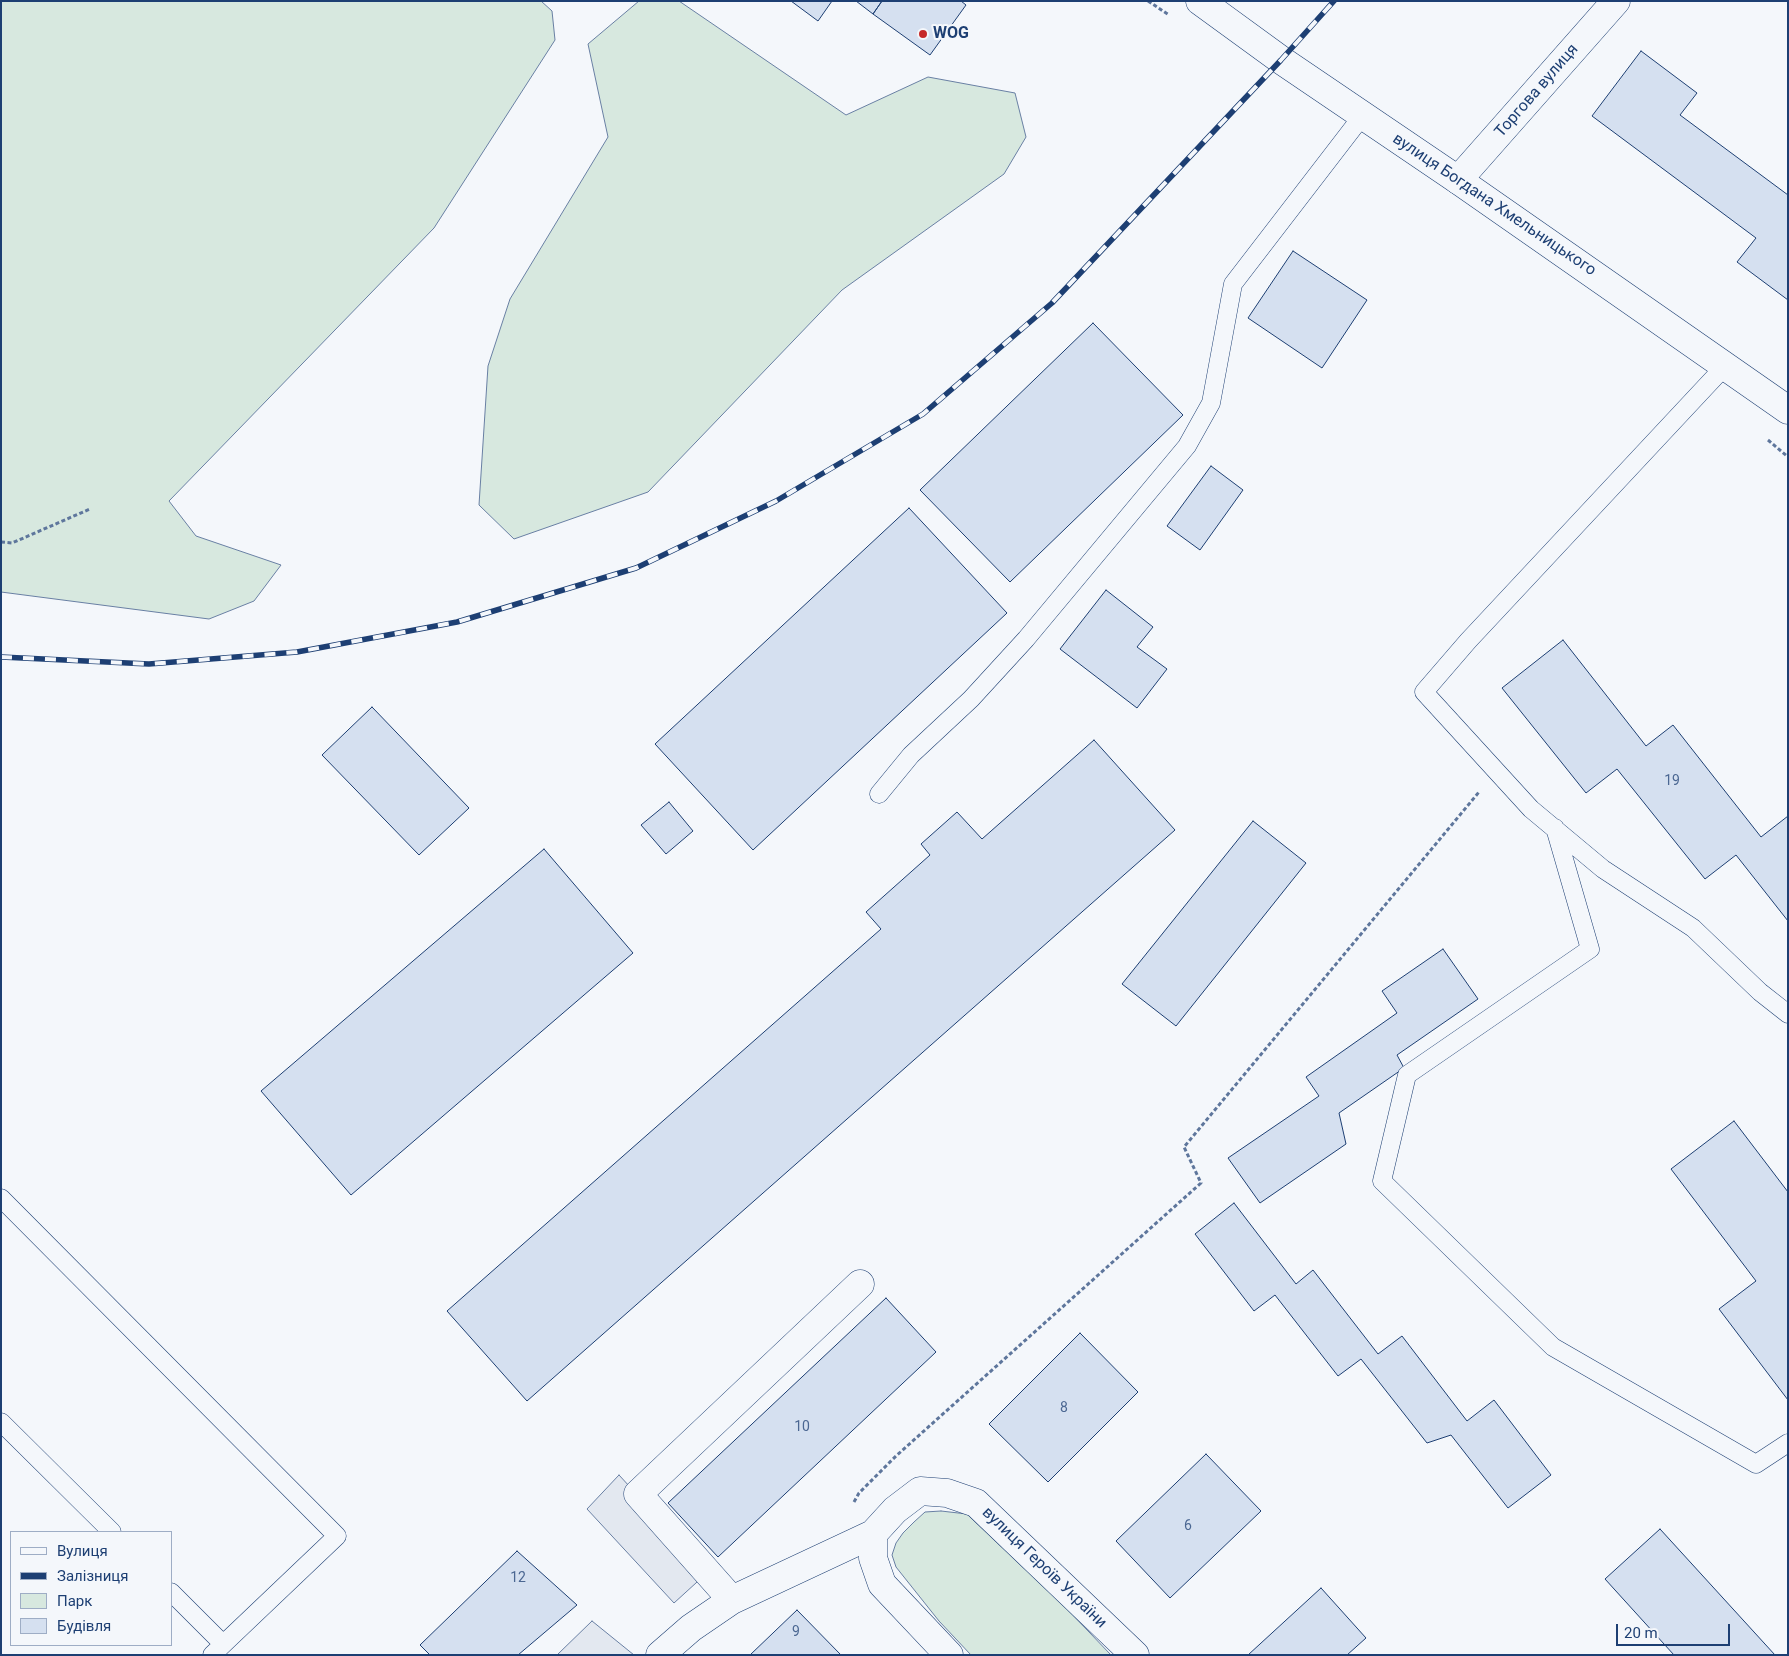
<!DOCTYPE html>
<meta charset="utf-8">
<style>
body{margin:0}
#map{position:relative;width:1789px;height:1656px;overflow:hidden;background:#f4f7fb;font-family:Roboto,sans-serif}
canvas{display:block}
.frame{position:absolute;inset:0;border:2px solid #1d3f73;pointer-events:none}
.legend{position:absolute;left:10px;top:1531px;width:162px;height:115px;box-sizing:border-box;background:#f4f7fb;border:1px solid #9eadc5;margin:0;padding:6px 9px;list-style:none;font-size:15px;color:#1d3f73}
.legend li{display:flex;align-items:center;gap:10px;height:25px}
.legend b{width:25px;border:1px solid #9eadc5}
.scale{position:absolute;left:1616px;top:1624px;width:114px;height:22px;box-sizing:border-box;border:2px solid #1d3f73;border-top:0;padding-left:6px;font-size:15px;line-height:18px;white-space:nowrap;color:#1d3f73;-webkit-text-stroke:4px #f4f7fb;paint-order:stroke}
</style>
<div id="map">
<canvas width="1789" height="1656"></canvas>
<div class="frame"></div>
<ul class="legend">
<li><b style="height:6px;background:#f4f7fb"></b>Вулиця</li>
<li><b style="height:6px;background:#1d3f73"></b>Залізниця</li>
<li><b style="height:14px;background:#d7e8df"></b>Парк</li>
<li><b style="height:14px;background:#d5e0f0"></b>Будівля</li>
</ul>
<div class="scale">20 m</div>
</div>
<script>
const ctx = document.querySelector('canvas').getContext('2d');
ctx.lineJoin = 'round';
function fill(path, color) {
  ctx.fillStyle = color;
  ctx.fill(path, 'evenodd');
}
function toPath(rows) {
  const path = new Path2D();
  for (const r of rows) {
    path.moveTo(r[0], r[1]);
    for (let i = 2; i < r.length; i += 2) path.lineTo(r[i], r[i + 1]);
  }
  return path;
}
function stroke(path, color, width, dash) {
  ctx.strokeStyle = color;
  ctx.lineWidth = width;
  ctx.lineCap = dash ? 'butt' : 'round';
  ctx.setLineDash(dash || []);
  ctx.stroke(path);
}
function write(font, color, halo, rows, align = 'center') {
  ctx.font = font + ' Roboto,sans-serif';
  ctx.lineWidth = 4;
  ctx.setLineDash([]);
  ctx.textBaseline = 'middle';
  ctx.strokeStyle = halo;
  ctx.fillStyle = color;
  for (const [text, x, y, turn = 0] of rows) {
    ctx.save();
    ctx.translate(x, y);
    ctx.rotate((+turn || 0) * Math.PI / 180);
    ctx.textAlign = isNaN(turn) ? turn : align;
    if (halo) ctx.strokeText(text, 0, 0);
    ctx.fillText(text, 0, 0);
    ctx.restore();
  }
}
const green = toPath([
 [1,1,541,1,552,11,555,40,434,228,169,501,196,536,281,565,254,601,209,619,1,592,1,1],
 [639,1,679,1,846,115,928,77,1015,93,1026,137,1004,174,842,290,648,492,514,539,479,505,488,366,510,299,608,137,588,44,639,1],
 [941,1511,967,1514,1067,1609,1111,1655,971,1655,939,1621,896,1567,892,1555,896,1543,903,1533,914,1522,925,1512,941,1511]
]);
const parking = toPath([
 [619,1475,708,1572,674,1603,587,1509,619,1475],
 [592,1621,634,1655,557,1655,592,1621]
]);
const building = toPath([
 [791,1,832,1,818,21,791,1],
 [856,1,882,1,873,14,856,1],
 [882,1,961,1,966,5,930,55,873,14,882,1],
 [1641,51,1697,93,1680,115,1788,195,1788,300,1737,262,1756,238,1592,116,1641,51],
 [1293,251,1367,300,1322,368,1248,318,1293,251],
 [1093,323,1183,415,1010,582,920,490,1093,323],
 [1211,466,1243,490,1200,550,1167,526,1211,466],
 [909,508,1007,613,753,850,655,744,909,508],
 [1106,590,1153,627,1137,647,1167,669,1137,708,1060,649,1106,590],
 [1563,640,1646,746,1673,725,1761,837,1788,816,1788,921,1736,855,1705,879,1617,769,1586,793,1502,688,1563,640],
 [372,707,469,808,419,855,322,755,372,707],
 [1094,740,1175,830,527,1401,447,1311,881,929,866,912,930,855,921,844,957,812,982,839,1094,740],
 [669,802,693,831,666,854,641,825,669,802],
 [1253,821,1306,863,1176,1026,1122,984,1253,821],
 [544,849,633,953,351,1195,261,1091,544,849],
 [1443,949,1478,999,1397,1055,1404,1068,1339,1113,1346,1144,1260,1203,1228,1158,1319,1096,1306,1077,1397,1013,1382,991,1443,949],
 [1734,1121,1788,1192,1788,1400,1719,1309,1756,1281,1671,1169,1734,1121],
 [1234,1203,1296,1284,1313,1270,1378,1354,1402,1336,1467,1421,1494,1400,1551,1475,1508,1508,1451,1435,1427,1443,1361,1359,1338,1376,1275,1295,1254,1311,1195,1234,1234,1203],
 [886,1298,936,1352,718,1557,668,1503,886,1298],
 [1080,1333,1138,1392,1048,1482,989,1424,1080,1333],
 [1206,1454,1261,1511,1170,1598,1116,1541,1206,1454],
 [1660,1529,1775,1655,1674,1655,1605,1579,1660,1529],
 [517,1551,577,1605,518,1655,430,1655,420,1645,517,1551],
 [1321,1588,1366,1638,1347,1655,1248,1655,1321,1588],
 [797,1610,841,1655,750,1655,797,1610]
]);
const path = toPath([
 [1148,1,1169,15],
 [1768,440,1788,457],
 [1,542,12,543,90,509],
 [854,1502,859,1493,896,1456,1201,1183,1184,1147,1479,792]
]);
const lane = toPath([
 [1726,365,1468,641,1424,692,1531,809,1603,869,1693,928,1760,992,1788,1014],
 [879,794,911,755,971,699,1026,639,1187,446,1211,403,1233,284,1363,115],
 [1555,828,1590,949,1407,1075,1382,1181,1553,1347,1756,1464,1788,1443],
 [1,1198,337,1536,212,1655],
 [1,1422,112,1532],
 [171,1592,223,1644]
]);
const street = toPath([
 [1458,180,1616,1],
 [732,1600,638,1494,860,1284],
 [660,1655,691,1628,732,1600,873,1534],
 [949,1655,882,1584,873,1558,873,1534,895,1510,920,1491,947,1493,976,1503,1135,1655]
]);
const primary = toPath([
 [1200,1,1281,60,1458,180,1788,410]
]);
const rail = toPath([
 [1,657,149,664,297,652,457,622,636,568,776,501,923,414,1052,303,1281,60,1334,1]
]);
const markers = [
 [923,34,5,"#c62828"]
];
const numberNames = [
 ["19",1672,781],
 ["8",1064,1408],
 ["10",802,1427],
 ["6",1188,1526],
 ["12",518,1578],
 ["9",796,1632]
];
const poiNames = [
 ["WOG",933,34]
];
const streetNames = [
 ["Торгова вулиця",1537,91,-49],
 ["вулиця Богдана Хмельницького",1494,205,34],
 ["вулиця Героїв України",1044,1568,44]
];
fill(green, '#d7e8df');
stroke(green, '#687fa3', 1);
fill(parking, '#e3e8f0');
stroke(parking, '#687fa3', 1);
fill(building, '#d5e0f0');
stroke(building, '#1d3f73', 1);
stroke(lane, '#1d3f73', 19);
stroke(street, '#1d3f73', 29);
stroke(primary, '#1d3f73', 29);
stroke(path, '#5e769c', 3, [4, 2.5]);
stroke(lane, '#f4f7fb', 18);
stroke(street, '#f4f7fb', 28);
stroke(primary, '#f4f7fb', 28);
stroke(rail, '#1d3f73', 5.5);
stroke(rail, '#f4f7fb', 4, [11]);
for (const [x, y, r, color] of markers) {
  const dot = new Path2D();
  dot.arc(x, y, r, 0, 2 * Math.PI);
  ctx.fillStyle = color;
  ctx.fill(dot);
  stroke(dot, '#f4f7fb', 2);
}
write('14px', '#4b6792', null, numberNames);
write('bold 16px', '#1d3f73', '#f4f7fb', poiNames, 'left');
write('16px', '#1d3f73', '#f4f7fb', streetNames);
</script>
